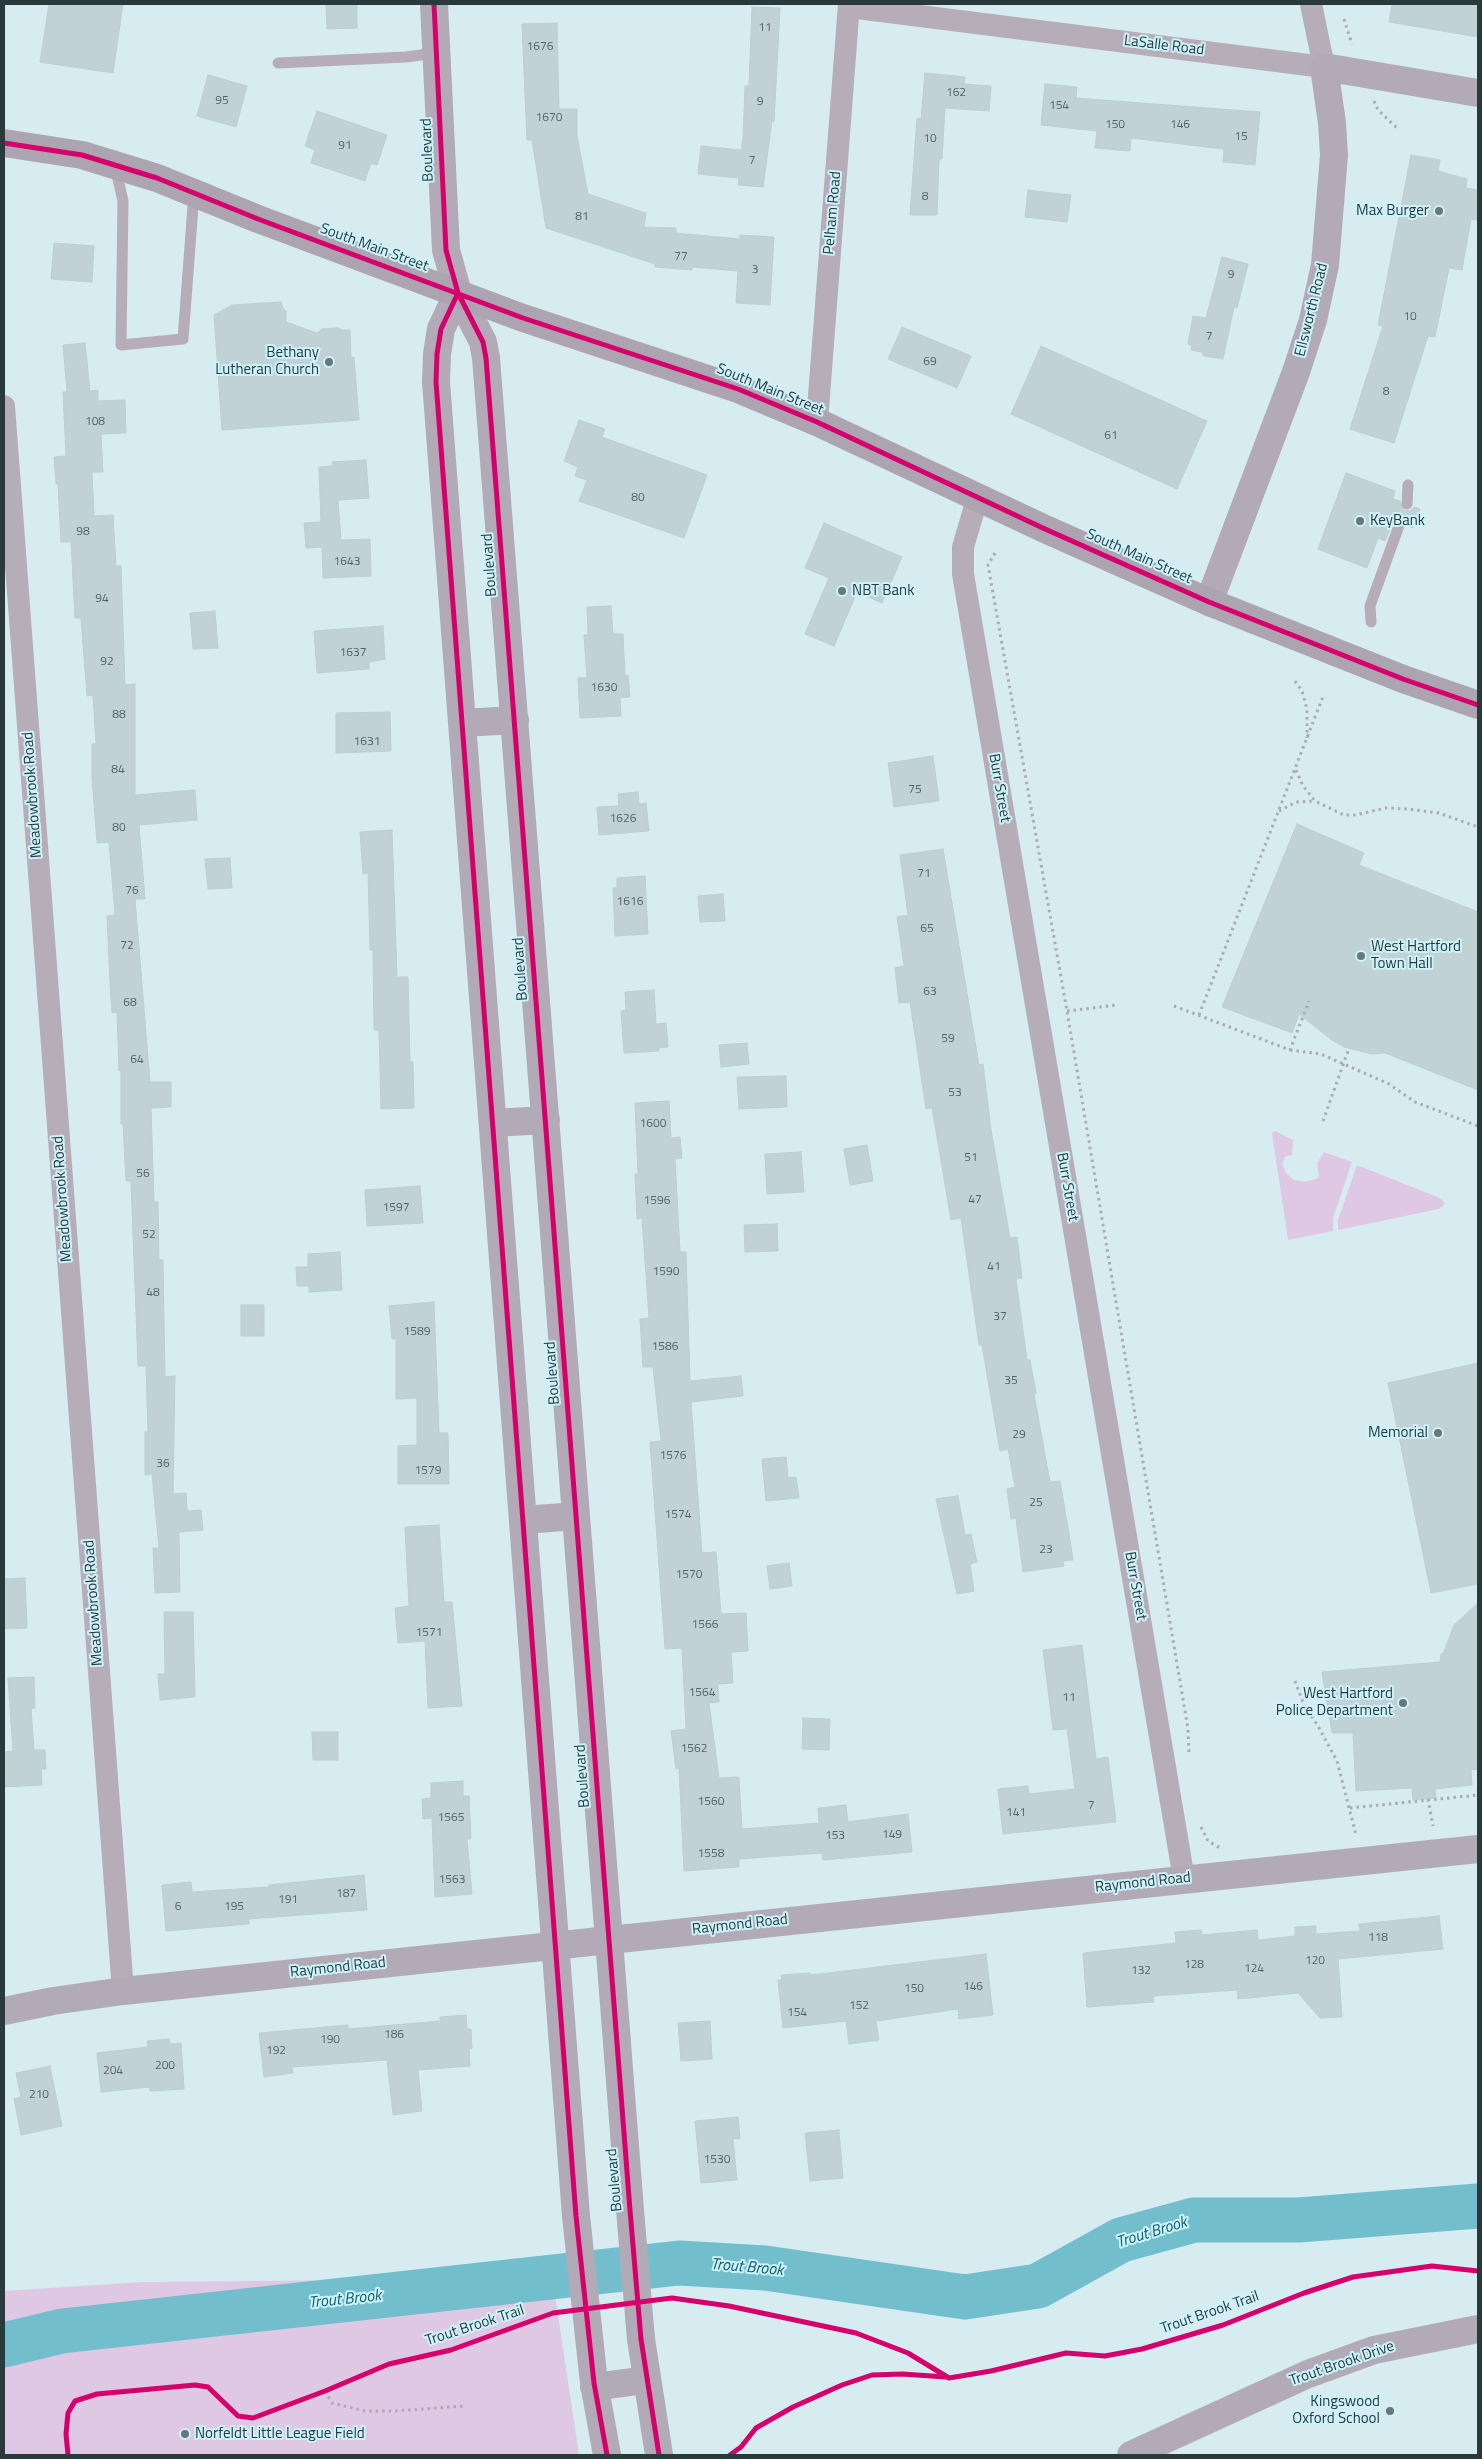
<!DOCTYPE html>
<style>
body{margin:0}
#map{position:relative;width:1482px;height:2459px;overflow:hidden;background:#d6ecf0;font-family:"Titillium Web",sans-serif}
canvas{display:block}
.frame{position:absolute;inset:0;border:5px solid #2a393c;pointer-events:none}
</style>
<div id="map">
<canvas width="1482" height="2459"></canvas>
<div class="frame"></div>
</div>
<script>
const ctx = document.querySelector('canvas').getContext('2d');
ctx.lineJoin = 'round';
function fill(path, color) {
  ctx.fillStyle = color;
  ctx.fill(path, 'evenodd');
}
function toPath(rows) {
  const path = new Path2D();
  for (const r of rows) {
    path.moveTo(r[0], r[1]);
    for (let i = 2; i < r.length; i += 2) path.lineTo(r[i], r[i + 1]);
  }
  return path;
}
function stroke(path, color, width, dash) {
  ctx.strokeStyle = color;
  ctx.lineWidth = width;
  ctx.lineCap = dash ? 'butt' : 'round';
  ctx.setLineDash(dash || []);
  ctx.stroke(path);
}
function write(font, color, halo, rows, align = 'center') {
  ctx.font = font + ' "Titillium Web",sans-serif';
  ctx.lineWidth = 4;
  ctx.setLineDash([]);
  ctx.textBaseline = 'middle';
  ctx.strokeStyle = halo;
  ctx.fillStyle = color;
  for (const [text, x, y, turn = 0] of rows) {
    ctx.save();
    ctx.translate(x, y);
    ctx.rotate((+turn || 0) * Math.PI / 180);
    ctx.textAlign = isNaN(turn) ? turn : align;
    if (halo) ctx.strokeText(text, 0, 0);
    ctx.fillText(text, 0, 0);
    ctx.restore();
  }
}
const green = toPath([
 [1275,1131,1293,1140,1292,1155,1285,1157,1282,1164,1286,1173,1294,1180,1305,1182,1316,1179,1319,1176,1317,1163,1324,1152,1352,1162,1333,1218,1333,1231,1288,1240,1272,1133],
 [1357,1165,1440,1198,1445,1204,1439,1209,1338,1230,1338,1220],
 [549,2255,579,2455,4,2455,4,2291,143,2282,357,2280]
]);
const river = toPath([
 [4,2345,62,2331,679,2263,765,2268,965,2297,1038,2286,1121,2240,1194,2220,1299,2220,1478,2206]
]);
const building = toPath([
 [49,4,123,4,113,73,40,62,49,4],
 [326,4,357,4,357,28,327,29,326,4],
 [1392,4,1478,4,1478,37,1389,22,1392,4],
 [752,7,780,8,774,122,772,121,763,187,738,185,739,178,698,174,701,146,741,150,743,139,745,86,749,86,752,7],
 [557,23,559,109,577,109,577,136,588,194,646,213,644,227,676,228,676,233,740,239,740,235,774,237,770,305,736,303,738,271,692,267,692,270,655,267,655,264,546,228,532,140,527,140,522,24,557,23],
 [925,73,965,77,964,84,991,86,989,111,945,108,942,159,939,159,937,215,910,215,917,118,921,119,925,73],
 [208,75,247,86,236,127,197,116,208,75],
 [1045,84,1077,87,1076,98,1260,112,1255,165,1223,162,1224,149,1131,138,1130,151,1095,148,1097,131,1041,125,1045,84],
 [317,111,387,135,377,165,371,163,365,181,311,163,315,150,305,146,317,111],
 [1411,155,1440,160,1438,171,1467,179,1466,188,1478,190,1478,220,1471,219,1462,270,1449,268,1435,337,1428,336,1394,443,1350,429,1383,326,1378,325,1411,155],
 [1028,190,1071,195,1067,222,1025,217,1028,190],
 [54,243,94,246,92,282,51,279,54,243],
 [1222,257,1248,264,1237,308,1234,307,1223,359,1204,356,1202,352,1191,350,1192,345,1188,344,1193,316,1206,318,1222,257],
 [281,302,283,309,286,311,286,322,317,333,322,329,338,328,342,330,350,330,351,358,354,357,359,420,222,430,214,315,232,305,281,302],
 [902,327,971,356,957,388,888,359,902,327],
 [85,343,90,391,98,390,98,401,125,400,126,433,101,434,103,472,92,472,94,516,113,515,116,566,121,566,125,685,135,684,135,795,195,790,197,820,139,825,145,899,135,899,150,1082,171,1082,171,1107,151,1108,154,1202,158,1202,159,1260,163,1260,165,1377,175,1376,173,1494,186,1493,187,1511,201,1510,203,1530,179,1532,180,1592,155,1593,153,1548,159,1548,152,1474,145,1475,145,1432,148,1432,146,1366,138,1366,131,1181,126,1181,123,1124,121,1124,121,1070,119,1071,117,1012,112,1013,110,983,107,916,115,915,109,842,97,843,92,778,92,744,96,744,93,695,87,696,81,618,75,618,71,542,61,542,58,484,56,484,54,457,66,456,63,392,67,392,63,345,85,343],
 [1041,346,1207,421,1177,489,1011,414,1041,346],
 [579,420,605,429,602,437,707,475,684,538,579,501,587,480,575,476,578,467,564,461,579,420],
 [366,460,369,498,338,500,341,540,370,539,371,576,323,578,322,547,306,548,304,523,321,522,319,467,333,466,332,462,366,460],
 [1346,473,1395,491,1393,499,1400,501,1403,510,1410,511,1414,507,1420,509,1413,528,1407,525,1407,521,1403,516,1395,518,1385,541,1378,538,1367,568,1318,549,1346,473],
 [824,523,902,557,882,603,857,592,834,646,805,634,829,578,805,568,824,523],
 [611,606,613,634,623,634,625,676,628,675,630,697,620,698,621,716,580,718,578,678,587,678,584,635,588,635,587,607,611,606],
 [215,611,218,648,193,649,190,613,215,611],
 [383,626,385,659,369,662,369,669,317,673,314,631,383,626],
 [390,712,391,751,336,753,336,713,390,712],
 [933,756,939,801,894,807,888,763,933,756],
 [638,792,639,804,646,803,649,831,599,835,597,807,619,806,618,794,638,792],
 [1297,824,1364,853,1359,865,1478,912,1478,1090,1385,1053,1372,1054,1344,1047,1332,1040,1299,1014,1292,1033,1222,1007,1297,824],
 [392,830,397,977,408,977,410,1062,413,1062,414,1108,381,1109,379,1030,374,1030,373,950,370,950,368,873,363,874,360,832,392,830],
 [943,849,979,1065,983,1064,991,1130,1010,1238,1017,1237,1022,1278,1016,1279,1027,1360,1030,1360,1036,1393,1034,1394,1050,1482,1060,1481,1069,1534,1073,1560,1063,1561,1064,1566,1023,1572,1016,1518,1011,1519,1007,1489,1015,1487,1008,1449,1000,1451,982,1345,979,1345,961,1218,951,1220,932,1108,926,1109,910,1002,899,1003,895,968,904,966,897,917,908,915,900,855,943,849],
 [230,858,232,888,208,889,205,859,230,858],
 [645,876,648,934,615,936,613,888,617,888,617,878,645,876],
 [723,894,725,921,700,922,698,896,723,894],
 [654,990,656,1024,666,1023,668,1047,658,1048,659,1051,624,1053,621,1011,626,1010,625,992,654,990],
 [747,1043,749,1064,721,1067,719,1045,747,1043],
 [786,1076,787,1107,739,1109,737,1077,786,1076],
 [669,1101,671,1138,680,1137,682,1158,675,1159,680,1252,686,1252,690,1381,741,1376,743,1396,691,1402,702,1553,716,1552,721,1614,746,1613,748,1651,731,1652,733,1683,718,1684,719,1702,709,1703,719,1778,739,1777,742,1829,819,1823,818,1808,846,1805,848,1822,908,1814,912,1852,823,1860,822,1853,739,1859,739,1867,684,1871,679,1768,676,1769,671,1731,686,1729,682,1648,665,1649,650,1442,661,1441,653,1367,643,1367,640,1319,649,1318,642,1218,637,1219,635,1174,638,1174,635,1103,669,1101],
 [867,1145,873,1181,850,1185,844,1149,867,1145],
 [801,1152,804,1192,767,1194,765,1154,801,1152],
 [420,1186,423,1223,367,1226,365,1190,420,1186],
 [777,1224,778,1251,745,1252,744,1225,777,1224],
 [340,1252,342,1290,309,1292,309,1286,297,1286,296,1267,308,1267,308,1254,340,1252],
 [434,1302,439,1433,448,1433,449,1484,398,1484,398,1446,417,1445,417,1398,396,1399,396,1339,392,1339,389,1306,434,1302],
 [241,1305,264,1305,264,1336,241,1336,241,1305],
 [1478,1363,1478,1584,1431,1593,1388,1383,1478,1363],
 [786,1457,788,1478,796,1477,799,1498,766,1501,762,1459,786,1457],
 [958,1496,965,1535,971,1534,977,1562,970,1564,974,1591,957,1594,936,1499,958,1496],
 [439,1525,444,1602,452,1602,462,1706,428,1708,425,1641,398,1643,395,1608,409,1606,405,1527,439,1525],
 [789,1563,792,1586,770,1589,767,1566,789,1563],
 [25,1578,27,1628,4,1629,4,1579,25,1578],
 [1478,1603,1478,1769,1471,1770,1472,1785,1435,1789,1436,1798,1413,1800,1412,1788,1356,1791,1353,1733,1332,1733,1322,1672,1440,1662,1441,1654,1443,1654,1454,1625,1478,1603],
 [164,1612,193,1612,195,1697,160,1700,158,1674,165,1674,164,1612],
 [1082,1645,1096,1759,1108,1757,1116,1822,1003,1834,998,1789,1028,1786,1029,1794,1075,1789,1067,1729,1053,1730,1043,1650,1082,1645],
 [34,1677,35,1708,31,1709,34,1750,45,1750,46,1769,41,1769,42,1785,4,1787,4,1752,13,1751,8,1678,34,1677],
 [803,1718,830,1719,829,1750,802,1749,803,1718],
 [312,1732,338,1732,338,1760,313,1760,312,1732],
 [463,1781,463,1796,469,1796,471,1839,467,1839,472,1894,435,1897,432,1818,423,1819,422,1799,431,1798,431,1783,463,1781],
 [364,1875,367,1910,249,1919,249,1924,166,1931,162,1885,191,1882,192,1892,269,1887,269,1885,364,1875],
 [1439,1916,1443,1949,1338,1959,1342,2017,1320,2018,1298,1993,1238,1999,1237,1990,1153,1996,1154,2002,1087,2007,1083,1953,1176,1943,1175,1932,1201,1930,1202,1935,1257,1930,1258,1940,1295,1936,1295,1927,1316,1926,1316,1934,1360,1931,1359,1924,1439,1916],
 [986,1954,993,2015,959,2019,958,2009,876,2021,879,2040,849,2044,846,2021,783,2028,778,1980,782,1980,781,1975,810,1973,811,1975,986,1954],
 [466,2015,467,2029,471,2029,472,2048,469,2049,470,2066,418,2070,422,2111,393,2115,387,2060,292,2067,293,2073,264,2077,259,2033,348,2025,348,2029,440,2021,440,2017,466,2015],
 [710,2021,712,2059,681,2061,678,2023,710,2021],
 [169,2039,170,2044,181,2043,184,2089,150,2091,150,2087,101,2092,97,2053,148,2047,147,2041,169,2039],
 [50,2066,62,2126,21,2135,14,2099,21,2097,16,2073,50,2066],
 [738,2117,740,2139,733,2139,737,2180,701,2183,695,2121,738,2117],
 [839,2130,843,2178,810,2181,805,2133,839,2130]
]);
const path = toPath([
 [1344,19,1352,44],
 [1374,101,1378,110,1397,128],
 [995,553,988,565,1067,1011,1188,1729,1189,1753],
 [1295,681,1302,691,1307,709,1307,738],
 [1296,770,1303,786,1315,801,1344,815,1355,815,1386,808,1407,809,1439,813,1478,827],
 [1279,811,1296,802,1315,801],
 [1174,1006,1290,1050,1309,1001],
 [1067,1011,1117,1005],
 [1199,1015,1324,694],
 [1290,1050,1321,1054,1389,1084,1415,1102,1478,1126],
 [1323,1121,1349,1048],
 [1295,1681,1304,1705,1318,1726,1337,1761,1356,1835],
 [1428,1799,1433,1826],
 [1350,1808,1478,1795],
 [1201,1827,1208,1841,1222,1849],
 [325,2391,332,2403,365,2411,395,2411,465,2406]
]);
const lane = toPath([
 [278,63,406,57,436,53],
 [115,166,123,201,121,345,183,339,194,193],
 [1407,504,1408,485],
 [1371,622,1370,606,1400,523]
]);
const street = toPath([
 [849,7,1324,67,1311,4],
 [4,406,123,1991],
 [817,422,849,4],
 [978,496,963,547,963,574,1184,1879]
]);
const secondary = toPath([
 [434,4,446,250,458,293,483,342,486,358,630,2210,641,2339,659,2455],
 [458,293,441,329,437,354,436,382,576,2216,594,2383,607,2455],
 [1209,602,1296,372,1313,320,1325,265,1334,155,1332,123,1324,67,1478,93],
 [462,723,515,720],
 [493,1123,546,1120],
 [524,1520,576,1516],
 [4,2011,53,2001,123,1991,1478,1849],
 [594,2387,646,2380],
 [1131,2455,1308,2374,1374,2350,1478,2329]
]);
const primary = toPath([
 [4,143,82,155,157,178,258,219,523,318,738,389,817,422,1045,529,1209,602,1403,679,1478,705]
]);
const cycleway = toPath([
 [434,4,446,250,458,293,483,342,486,358,630,2210,641,2339,659,2455],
 [4,143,82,155,157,178,258,219,523,318,738,389,817,422,1045,529,1209,602,1403,679,1478,705],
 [458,293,441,329,437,354,436,382,576,2216,594,2383,607,2455],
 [68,2455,66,2434,68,2413,75,2401,97,2394,195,2385,208,2387,238,2416,253,2418,325,2391,389,2364,451,2350,553,2313,672,2298,729,2306,856,2333,908,2353,949,2378,991,2371,1066,2353,1105,2356,1142,2349,1223,2325,1304,2293,1353,2277,1432,2266,1478,2271],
 [730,2455,741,2447,756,2428,793,2407,842,2385,872,2375,902,2374,946,2377]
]);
const markers = [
 [1439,211,5,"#66787b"],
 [329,362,5,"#66787b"],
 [1360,521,5,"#66787b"],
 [842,591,5,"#66787b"],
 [1361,956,5,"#66787b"],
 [1438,1433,5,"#66787b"],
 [1403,1703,5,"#66787b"],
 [1390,2411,5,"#66787b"],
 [185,2434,5,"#66787b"]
];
const numberNames = [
 ["11",765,28],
 ["1676",540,47],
 ["162",956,93],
 ["95",222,101],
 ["9",760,102],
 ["154",1059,106],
 ["1670",549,118],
 ["150",1115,125],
 ["146",1180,125],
 ["15",1241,137],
 ["10",930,139],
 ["91",345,146],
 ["7",752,161],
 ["8",925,197],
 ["81",582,217],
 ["77",681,257],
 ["3",755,270],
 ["9",1231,275],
 ["10",1410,317],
 ["7",1209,337],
 ["69",930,362],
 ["8",1386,392],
 ["108",95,422],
 ["61",1111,436],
 ["80",638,498],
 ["98",83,532],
 ["1643",347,562],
 ["94",102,599],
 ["1637",353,653],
 ["92",107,662],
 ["1630",604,688],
 ["88",119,715],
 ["1631",367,742],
 ["84",118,770],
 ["75",915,790],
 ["1626",623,819],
 ["80",119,828],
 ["71",924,874],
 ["76",132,891],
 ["1616",630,902],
 ["65",927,929],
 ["72",127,946],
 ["63",930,992],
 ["68",130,1003],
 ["59",948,1039],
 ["64",137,1060],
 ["53",955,1093],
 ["1600",653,1124],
 ["51",971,1158],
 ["56",143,1174],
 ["47",975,1200],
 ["1596",657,1201],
 ["1597",396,1208],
 ["52",149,1235],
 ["41",994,1267],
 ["1590",666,1272],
 ["48",153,1293],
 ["37",1000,1317],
 ["1589",417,1332],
 ["1586",665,1347],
 ["35",1011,1381],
 ["29",1019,1435],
 ["1576",673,1456],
 ["36",163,1464],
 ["1579",428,1471],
 ["25",1036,1503],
 ["1574",678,1515],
 ["23",1046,1550],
 ["1570",689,1575],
 ["1566",705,1625],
 ["1571",429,1633],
 ["1564",702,1693],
 ["11",1069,1698],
 ["1562",694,1749],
 ["1560",711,1802],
 ["7",1091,1806],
 ["141",1016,1813],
 ["1565",451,1818],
 ["149",892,1835],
 ["153",835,1836],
 ["1558",711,1854],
 ["1563",452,1880],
 ["187",346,1894],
 ["191",288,1900],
 ["6",178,1907],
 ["195",234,1907],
 ["118",1378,1938],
 ["120",1315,1961],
 ["128",1194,1965],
 ["124",1254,1969],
 ["132",1141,1971],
 ["146",973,1987],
 ["150",914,1989],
 ["152",859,2006],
 ["154",797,2013],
 ["186",394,2035],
 ["190",330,2040],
 ["192",276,2051],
 ["200",165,2066],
 ["204",113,2071],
 ["210",39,2095],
 ["1530",717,2160]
];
const streetNames = [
 ["LaSalle Road",1164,46,7],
 ["Boulevard",428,150,-92],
 ["Pelham Road",833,213,-85],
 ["South Main Street",374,248,20],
 ["Ellsworth Road",1312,310,-76],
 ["South Main Street",770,390,22],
 ["South Main Street",1139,557,24],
 ["Boulevard",490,565,-94],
 ["Burr Street",999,788,80],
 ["Meadowbrook Road",33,795,-94],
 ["Boulevard",521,969,-94],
 ["Burr Street",1067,1187,80],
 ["Meadowbrook Road",63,1199,-94],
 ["Boulevard",553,1373,-94],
 ["Burr Street",1135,1586,80],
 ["Meadowbrook Road",94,1603,-94],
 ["Boulevard",583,1776,-94],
 ["Raymond Road",1143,1883,-6],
 ["Raymond Road",740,1925,-6],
 ["Raymond Road",338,1968,-6],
 ["Boulevard",615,2180,-95],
 ["Trout Brook Trail",1210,2313,-19],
 ["Trout Brook Trail",475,2326,-18],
 ["Trout Brook Drive",1342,2364,-19]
];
const poiNames = [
 ["Max Burger",1429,211],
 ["Bethany",319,353],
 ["Lutheran Church",319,370],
 ["KeyBank",1370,521,"left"],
 ["NBT Bank",852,591,"left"],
 ["West Hartford",1371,947,"left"],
 ["Town Hall",1371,964,"left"],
 ["Memorial",1428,1433],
 ["West Hartford",1393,1694],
 ["Police Department",1393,1711],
 ["Kingswood",1380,2402],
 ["Oxford School",1380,2419],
 ["Norfeldt Little League Field",195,2434,"left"]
];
const waterNames = [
 ["Trout Brook",1152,2233,-17],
 ["Trout Brook",747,2268,5],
 ["Trout Brook",345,2300,-6]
];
fill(green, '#dfc8e4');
stroke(river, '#73becd', 45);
fill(building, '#c1d2d6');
stroke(building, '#bdced1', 1);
stroke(path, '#acaab2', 3, [2.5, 4]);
stroke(lane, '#b7adb8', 11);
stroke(street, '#b7adb8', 22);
stroke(secondary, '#b2abb7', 28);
stroke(primary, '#aca4b0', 28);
stroke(cycleway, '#d6006c', 5);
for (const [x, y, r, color] of markers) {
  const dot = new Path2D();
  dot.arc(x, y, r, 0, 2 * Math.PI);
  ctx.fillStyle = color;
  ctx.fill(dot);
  stroke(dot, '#ccf3fb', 2);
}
write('12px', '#526265', null, numberNames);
write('15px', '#2a393c', '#ccf3fb', streetNames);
write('15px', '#2a393c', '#ccf3fb', poiNames, 'right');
write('italic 16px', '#0e606e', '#ccf3fb', waterNames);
</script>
